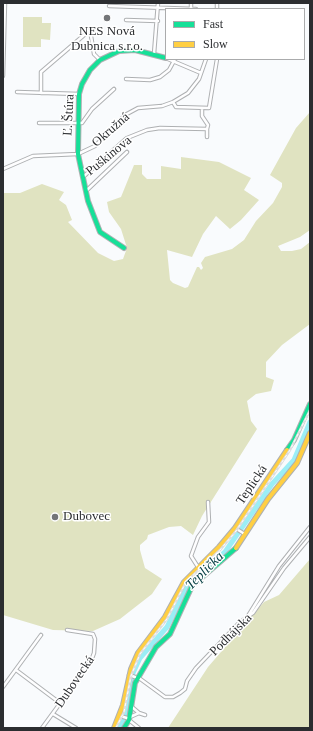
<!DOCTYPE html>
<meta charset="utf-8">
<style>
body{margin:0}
#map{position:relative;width:313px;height:731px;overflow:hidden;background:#f9fbfd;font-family:Georgia,serif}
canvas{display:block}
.frame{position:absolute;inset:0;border:4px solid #2b2d30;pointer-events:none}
.legend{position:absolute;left:165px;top:8px;width:140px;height:52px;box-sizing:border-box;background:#fff;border:1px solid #aaabac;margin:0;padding:5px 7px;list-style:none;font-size:12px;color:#2b2d30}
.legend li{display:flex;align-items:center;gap:8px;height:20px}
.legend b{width:20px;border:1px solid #aaabac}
</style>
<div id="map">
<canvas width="313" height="731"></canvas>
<div class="frame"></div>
<ul class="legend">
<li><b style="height:5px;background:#16e098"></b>Fast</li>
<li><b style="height:5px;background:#ffcf43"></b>Slow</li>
</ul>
</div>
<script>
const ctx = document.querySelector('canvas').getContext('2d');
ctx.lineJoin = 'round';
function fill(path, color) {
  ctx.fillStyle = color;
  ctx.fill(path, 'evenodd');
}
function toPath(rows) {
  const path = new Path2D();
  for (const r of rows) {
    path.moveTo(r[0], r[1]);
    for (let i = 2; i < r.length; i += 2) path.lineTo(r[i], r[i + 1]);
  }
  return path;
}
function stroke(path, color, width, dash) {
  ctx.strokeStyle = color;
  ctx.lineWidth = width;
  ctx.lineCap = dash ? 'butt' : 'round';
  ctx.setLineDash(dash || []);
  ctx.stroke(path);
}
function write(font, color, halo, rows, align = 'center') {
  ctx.font = font + ' Georgia,serif';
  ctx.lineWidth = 3;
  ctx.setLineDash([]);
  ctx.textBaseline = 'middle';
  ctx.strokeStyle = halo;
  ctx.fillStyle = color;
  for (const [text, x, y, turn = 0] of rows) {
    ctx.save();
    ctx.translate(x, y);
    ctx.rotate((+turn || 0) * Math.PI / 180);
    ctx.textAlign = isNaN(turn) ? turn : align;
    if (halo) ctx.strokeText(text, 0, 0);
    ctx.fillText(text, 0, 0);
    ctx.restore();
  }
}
const green = toPath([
 [23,17,42,17,42,36,42,23,51,23,50,40,41,39,41,47,23,47],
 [310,112,310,230,300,237,278,246,281,251,292,251,301,249,310,242,310,324,282,345,266,362,266,377,274,380,271,391,256,394,247,401,251,421,257,429,202,516,193,535,181,526,169,527,148,535,147,539,140,545,140,550,145,568,162,579,152,594,120,619,93,631,53,630,3,615,3,193,20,193,42,184,64,192,59,200,66,205,72,220,68,222,98,253,114,261,123,259,127,248,121,229,109,212,107,202,121,197,134,165,142,165,142,174,147,179,161,179,161,166,181,169,181,157,219,162,251,178,244,190,259,200,241,220,230,229,216,216,203,234,192,257,167,250,170,280,173,283,185,288,188,287,197,267,199,267,201,270,203,268,201,263,205,257,232,249,244,240,256,221,273,203,282,187,282,183,270,175,296,128],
 [310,559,310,728,168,728,208,667,264,602,279,595]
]);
const river = toPath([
 [119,728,127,712,133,673,140,658,167,627,188,584,225,552,272,484,294,460,310,422]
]);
const street = toPath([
 [191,3,191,9],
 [109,6,196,9],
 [217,9,217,3],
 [126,20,158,21],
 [154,54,158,3],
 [168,59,201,73],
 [3,76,5,3],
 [126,79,150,80,160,77,169,70,175,59],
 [17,92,79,94],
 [41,93,41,72,90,30,94,54,100,60],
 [173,102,176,107,209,108,217,59],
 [39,123,82,123,92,109,114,89],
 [207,137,207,129],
 [3,169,33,156,78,154,95,146,125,115,138,108,162,106,173,102,188,93,199,79,206,59],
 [83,177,127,138,147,130,160,128,207,129,208,125,202,116,202,108],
 [86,191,127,152],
 [235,528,243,533],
 [198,567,191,556,198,537,209,522,208,502],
 [248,616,279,566,310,527],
 [16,670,60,703],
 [129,675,135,677],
 [139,678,165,697,173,697,180,693,185,689,187,681,196,668,239,623,253,613,284,568,310,537],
 [3,687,41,635],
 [132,707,139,713,145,715],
 [53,714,76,728],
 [120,716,127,718],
 [130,717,139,713],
 [129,720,139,728],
 [42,728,91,661,94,653,95,639,93,634,67,630]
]);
const fast = toPath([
 [124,248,100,232,88,201,78,154,79,94,82,84,90,70,100,60,119,51,135,50,166,58],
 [287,450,294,440,310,404],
 [124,728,129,720,135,683,156,647,170,634,192,586,236,548]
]);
const slow = toPath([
 [236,548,268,499,297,463,310,433],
 [114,728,123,705,131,669,138,653,165,617,184,582,219,547,235,528,287,450]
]);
const rail = toPath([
 [116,728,124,712,131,676,140,654,167,619,186,582,220,550,236,531,290,450,310,410]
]);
const markers = [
 [107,18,4,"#737578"],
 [55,517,4,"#737578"]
];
const poiNames = [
 ["NES Nová",107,32],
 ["Dubnica s.r.o.",107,47],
 ["Dubovec",63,517,"left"]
];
const streetNames = [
 ["Ľ. Štúra",69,115,-87],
 ["Okružná",111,130,-41],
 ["Puškinova",109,156,-39],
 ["Teplická",252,485,-56],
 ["Podhájska",231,635,-45],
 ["Dubovecká",75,682,-56]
];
const waterNames = [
 ["Teplička",205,571,-45]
];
fill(green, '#e0e3c1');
stroke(river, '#9beef6', 5);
stroke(street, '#aeb0b2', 4.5);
stroke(fast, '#aeb0b2', 6);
stroke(slow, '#aeb0b2', 6);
stroke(street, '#fefeff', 2.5);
stroke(fast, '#16e098', 4);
stroke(slow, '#ffcf43', 4);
stroke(rail, '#dcdcde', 2.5);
stroke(rail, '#fff', 1, [3]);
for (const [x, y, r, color] of markers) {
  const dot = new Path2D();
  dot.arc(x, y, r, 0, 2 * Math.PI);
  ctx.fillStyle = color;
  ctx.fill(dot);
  stroke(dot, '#fff', 1.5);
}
write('13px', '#2b2d30', '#fff', poiNames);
write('13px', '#2b2d30', '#fff', streetNames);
write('italic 14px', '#0b4348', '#fff', waterNames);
</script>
